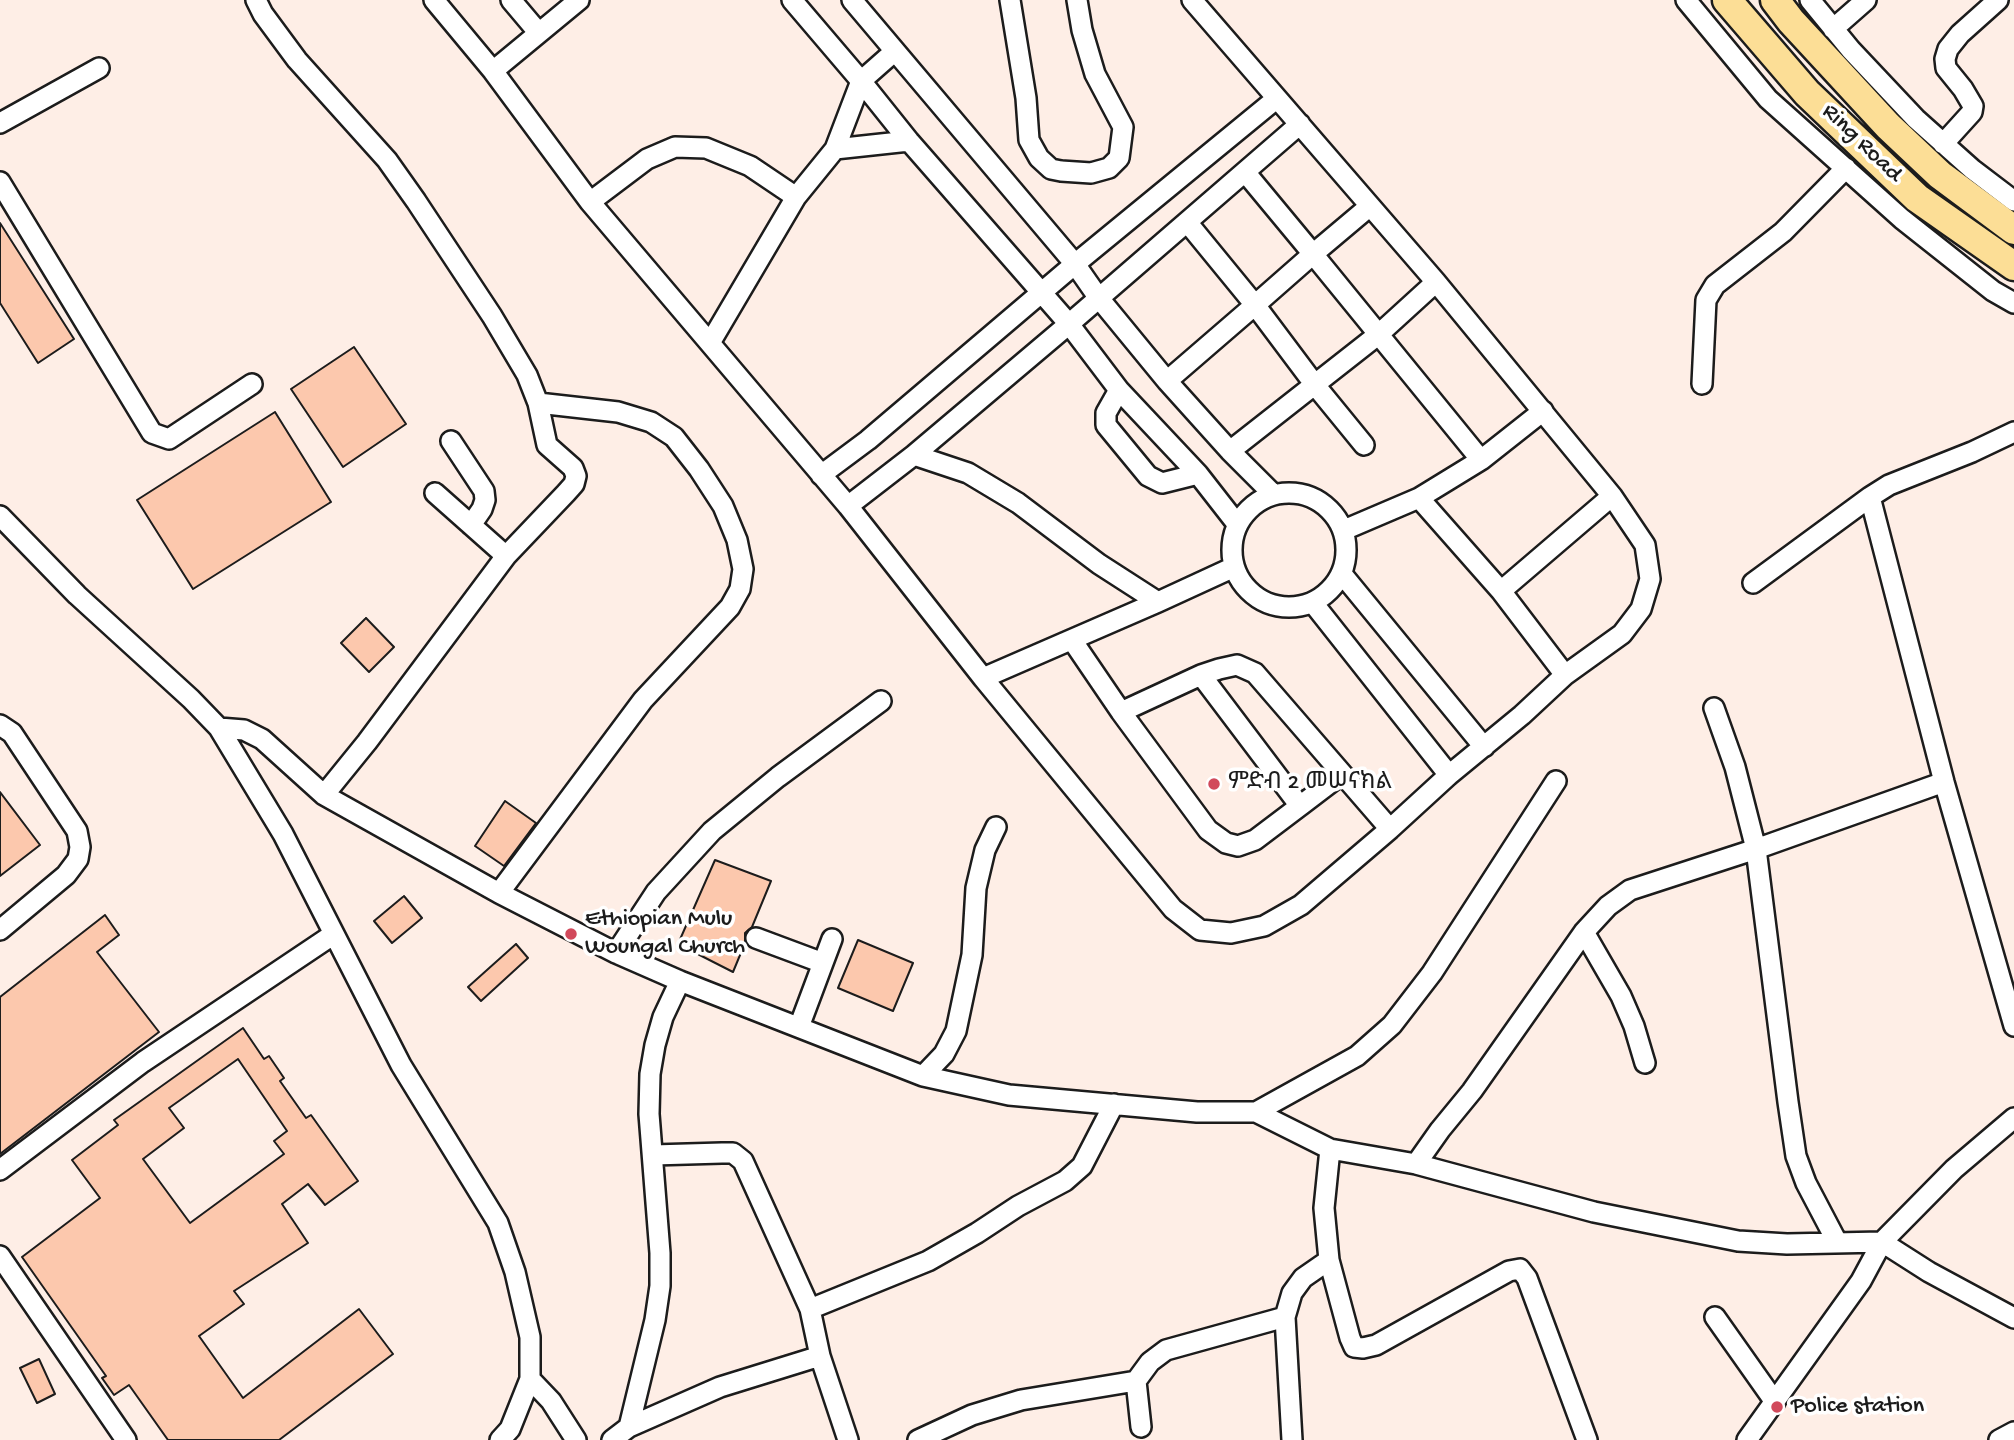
<!DOCTYPE html>
<meta charset="utf-8">
<style>
body{margin:0}
canvas{display:block;background:#feeee6}
</style>
<canvas width="2014" height="1440"></canvas>
<script>
const ctx = document.querySelector('canvas').getContext('2d');
ctx.lineJoin = 'round';
function fill(path, color) {
  ctx.fillStyle = color;
  ctx.fill(path, 'evenodd');
}
function toPath(rows) {
  const path = new Path2D();
  for (const r of rows) {
    if (r.length === 3) {
      path.moveTo(r[0] + r[2], r[1]);
      path.arc(r[0], r[1], r[2], 0, 2 * Math.PI);
      continue;
    }
    path.moveTo(r[0], r[1]);
    for (let i = 2; i < r.length; i += 2) path.lineTo(r[i], r[i + 1]);
  }
  return path;
}
function stroke(path, color, width, dash) {
  ctx.strokeStyle = color;
  ctx.lineWidth = width;
  ctx.lineCap = dash ? 'butt' : 'round';
  ctx.setLineDash(dash || []);
  ctx.stroke(path);
}
function write(font, color, halo, rows, align = 'center') {
  ctx.font = font + ' "Gochi Hand","Noto Sans Ethiopic",sans-serif';
  ctx.lineWidth = 7;
  ctx.setLineDash([]);
  ctx.textBaseline = 'middle';
  ctx.strokeStyle = halo;
  ctx.fillStyle = color;
  for (const [text, x, y, turn = 0] of rows) {
    ctx.save();
    ctx.translate(x, y);
    ctx.rotate((+turn || 0) * Math.PI / 180);
    ctx.textAlign = isNaN(turn) ? turn : align;
    if (halo) ctx.strokeText(text, 0, 0);
    ctx.fillText(text, 0, 0);
    ctx.restore();
  }
}
const building = toPath([
 [0,223,74,339,38,363,0,303,0,223],
 [354,347,406,424,343,467,291,389,354,347],
 [275,412,331,502,193,589,137,500,275,412],
 [366,618,394,647,369,672,341,643,366,618],
 [0,792,40,845,0,876,0,792],
 [505,801,536,823,504,866,475,846,505,801],
 [715,860,771,881,752,927,745,933,745,943,733,972,678,944,715,860],
 [404,896,422,918,392,943,374,921,404,896],
 [105,915,119,935,97,952,159,1032,0,1154,0,997,105,915],
 [858,940,913,963,893,1011,838,988,858,940],
 [516,944,528,958,481,1001,468,987,516,944],
 [243,1028,264,1059,269,1056,284,1078,280,1081,306,1118,311,1115,358,1181,325,1205,308,1184,282,1204,308,1243,234,1291,244,1304,199,1336,243,1398,359,1309,393,1354,279,1440,168,1440,129,1385,114,1395,102,1378,106,1376,22,1257,100,1198,72,1160,118,1125,114,1120,243,1028],
 [238,1059,287,1131,274,1141,284,1154,190,1223,143,1159,184,1128,169,1108,238,1059],
 [39,1359,55,1394,37,1403,20,1368,39,1359]
]);
const minor = toPath([
 [256,0,263,14,297,60,387,160,416,201,492,316,527,375,538,403,547,445,573,468,576,476,574,484,566,493,506,556,367,742,324,795],
 [434,0,493,71,590,202,848,506,983,678,1173,909,1200,930,1231,933,1264,926,1301,905,1390,829,1449,775,1522,715,1565,675,1622,634,1641,609,1650,579,1645,545,1612,496,1436,282,1192,0],
 [511,0,538,32],
 [792,0,861,81,909,141,1069,324,1119,390,1198,474,1237,524],
 [852,0,1075,264,1098,297,1167,381,1230,451,1273,494],
 [1010,0,1026,98,1029,140,1039,158,1051,169,1061,171,1091,173,1109,168,1119,158,1123,127,1095,74,1082,30,1077,0],
 [1686,0,1768,99,1902,219,1993,291,2014,303],
 [1810,0,1851,50,1916,119,1972,169,2014,201],
 [1833,29,1866,0],
 [493,71,579,0],
 [0,123,99,68],
 [1943,144,1972,112,1973,106,1963,89,1946,68,1945,59,1948,49,1960,34,1998,0],
 [835,149,909,141],
 [1245,172,1313,254,1255,305,1315,385,1364,445],
 [0,182,152,433,169,439,252,384],
 [590,202,647,159,675,147,706,148,750,166,796,197,835,149,861,81,895,51],
 [710,343,796,197],
 [1167,381,1255,305,1187,222],
 [1702,384,1706,300,1715,285,1783,232,1846,168],
 [1119,390,1106,413,1106,425,1148,476,1162,483,1198,474],
 [2014,432,1972,452,1889,485,1870,497,1944,782,2014,1026],
 [451,441,484,491,485,500,482,509,471,525],
 [1230,451,1379,334,1436,282],
 [914,455,968,473,1018,503,1099,564,1158,602],
 [1481,460,1543,411],
 [821,475,868,440,1075,264,1276,99],
 [1289,550,57],
 [435,493,506,556],
 [1419,498,1501,591,1612,496],
 [848,506,914,455,1069,324,1300,124],
 [0,516,77,595,191,699,219,728,283,834,401,1065,498,1223,515,1272,530,1337,530,1379,510,1429,500,1440],
 [1344,530,1419,498,1481,460,1313,254,1370,206],
 [1342,574,1484,747],
 [1753,583,1870,497],
 [1501,591,1565,675],
 [1313,603,1449,775],
 [1072,640,1121,712,1201,675,1219,669,1237,665,1255,673,1390,829],
 [1201,675,1300,806,1342,774],
 [983,678,1158,602,1234,567],
 [1714,708,1735,767,1756,849,1788,1102,1796,1156,1806,1183,1837,1242],
 [1121,712,1208,830,1226,843,1238,846,1255,840,1300,806],
 [0,725,12,733,77,831,80,847,78,859,66,875,0,930],
 [219,728,244,730,262,739,324,795,499,893,616,953,680,981,923,1076,1009,1095,1197,1112,1256,1112,1330,1149,1416,1164,1594,1212,1738,1241,1787,1244,1882,1242,1929,1272,2014,1318],
 [499,893,643,700,730,607,740,589,743,569,737,540,723,506,699,469,674,437,651,422,618,412,538,403],
 [1584,932,1621,996,1634,1026,1645,1063],
 [756,938,823,963],
 [616,953,656,892,712,831,778,777,881,701],
 [799,1027,832,939],
 [923,1076,944,1054,956,1031,972,955,976,888,985,850,996,827],
 [1256,1112,1357,1056,1392,1025,1432,973,1556,781],
 [1416,1164,1440,1130,1472,1091,1584,932,1608,906,1630,890,1756,849,1944,782],
 [0,1170,143,1062,334,934],
 [0,1256,126,1440],
 [1329,1260,1350,1338,1354,1347,1363,1348,1376,1345,1509,1271,1520,1269,1527,1278,1587,1440],
 [810,1309,928,1261,977,1233,1018,1206,1065,1181,1082,1166,1114,1104],
 [1715,1317,1775,1402],
 [820,1356,848,1440],
 [530,1379,551,1401,576,1440],
 [1136,1381,1141,1427],
 [629,1427,720,1387,820,1356,810,1309,743,1161,733,1153,722,1153,653,1155],
 [612,1440,629,1427,655,1320,660,1286,660,1253,649,1114,650,1074,655,1045,663,1017,680,981],
 [918,1440,972,1415,1021,1400,1136,1381,1150,1362,1166,1350,1285,1317],
 [1292,1440,1285,1317,1292,1293,1303,1278,1329,1260,1324,1208,1330,1149],
 [1747,1440,1861,1281,1882,1242,1954,1169,2014,1118],
 [1999,1440,2014,1432]
]);
const highway = toPath([
 [1727,0,1807,93,1917,198,2014,266],
 [1775,0,1791,21,1888,126,1940,175,2014,230]
]);
const markers = [
 [1214,784,7,"#d1495b"],
 [571,934,7,"#d1495b"],
 [1777,1407,7,"#d1495b"]
];
const streetNames = [
 ["Ring Road",1861,144,44]
];
const poiNames = [
 ["ምድብ 2 መሠናክል",1228,784],
 ["Ethiopian Mulu",585,920],
 ["Woungal Church",585,948],
 ["Police station",1791,1407]
];
fill(building, '#fcc8ad');
stroke(building, '#1c1c1c', 2);
stroke(minor, '#1c1c1c', 24);
stroke(highway, '#1c1c1c', 33);
stroke(minor, '#fff', 19);
stroke(highway, '#fcde96', 28);
for (const [x, y, r, color] of markers) {
  const dot = new Path2D();
  dot.arc(x, y, r, 0, 2 * Math.PI);
  ctx.fillStyle = color;
  ctx.fill(dot);
  stroke(dot, '#fff', 2.5);
}
write('24px', '#1c1c1c', '#fff', streetNames);
write('24px', '#1c1c1c', '#fff', poiNames, 'left');
</script>
